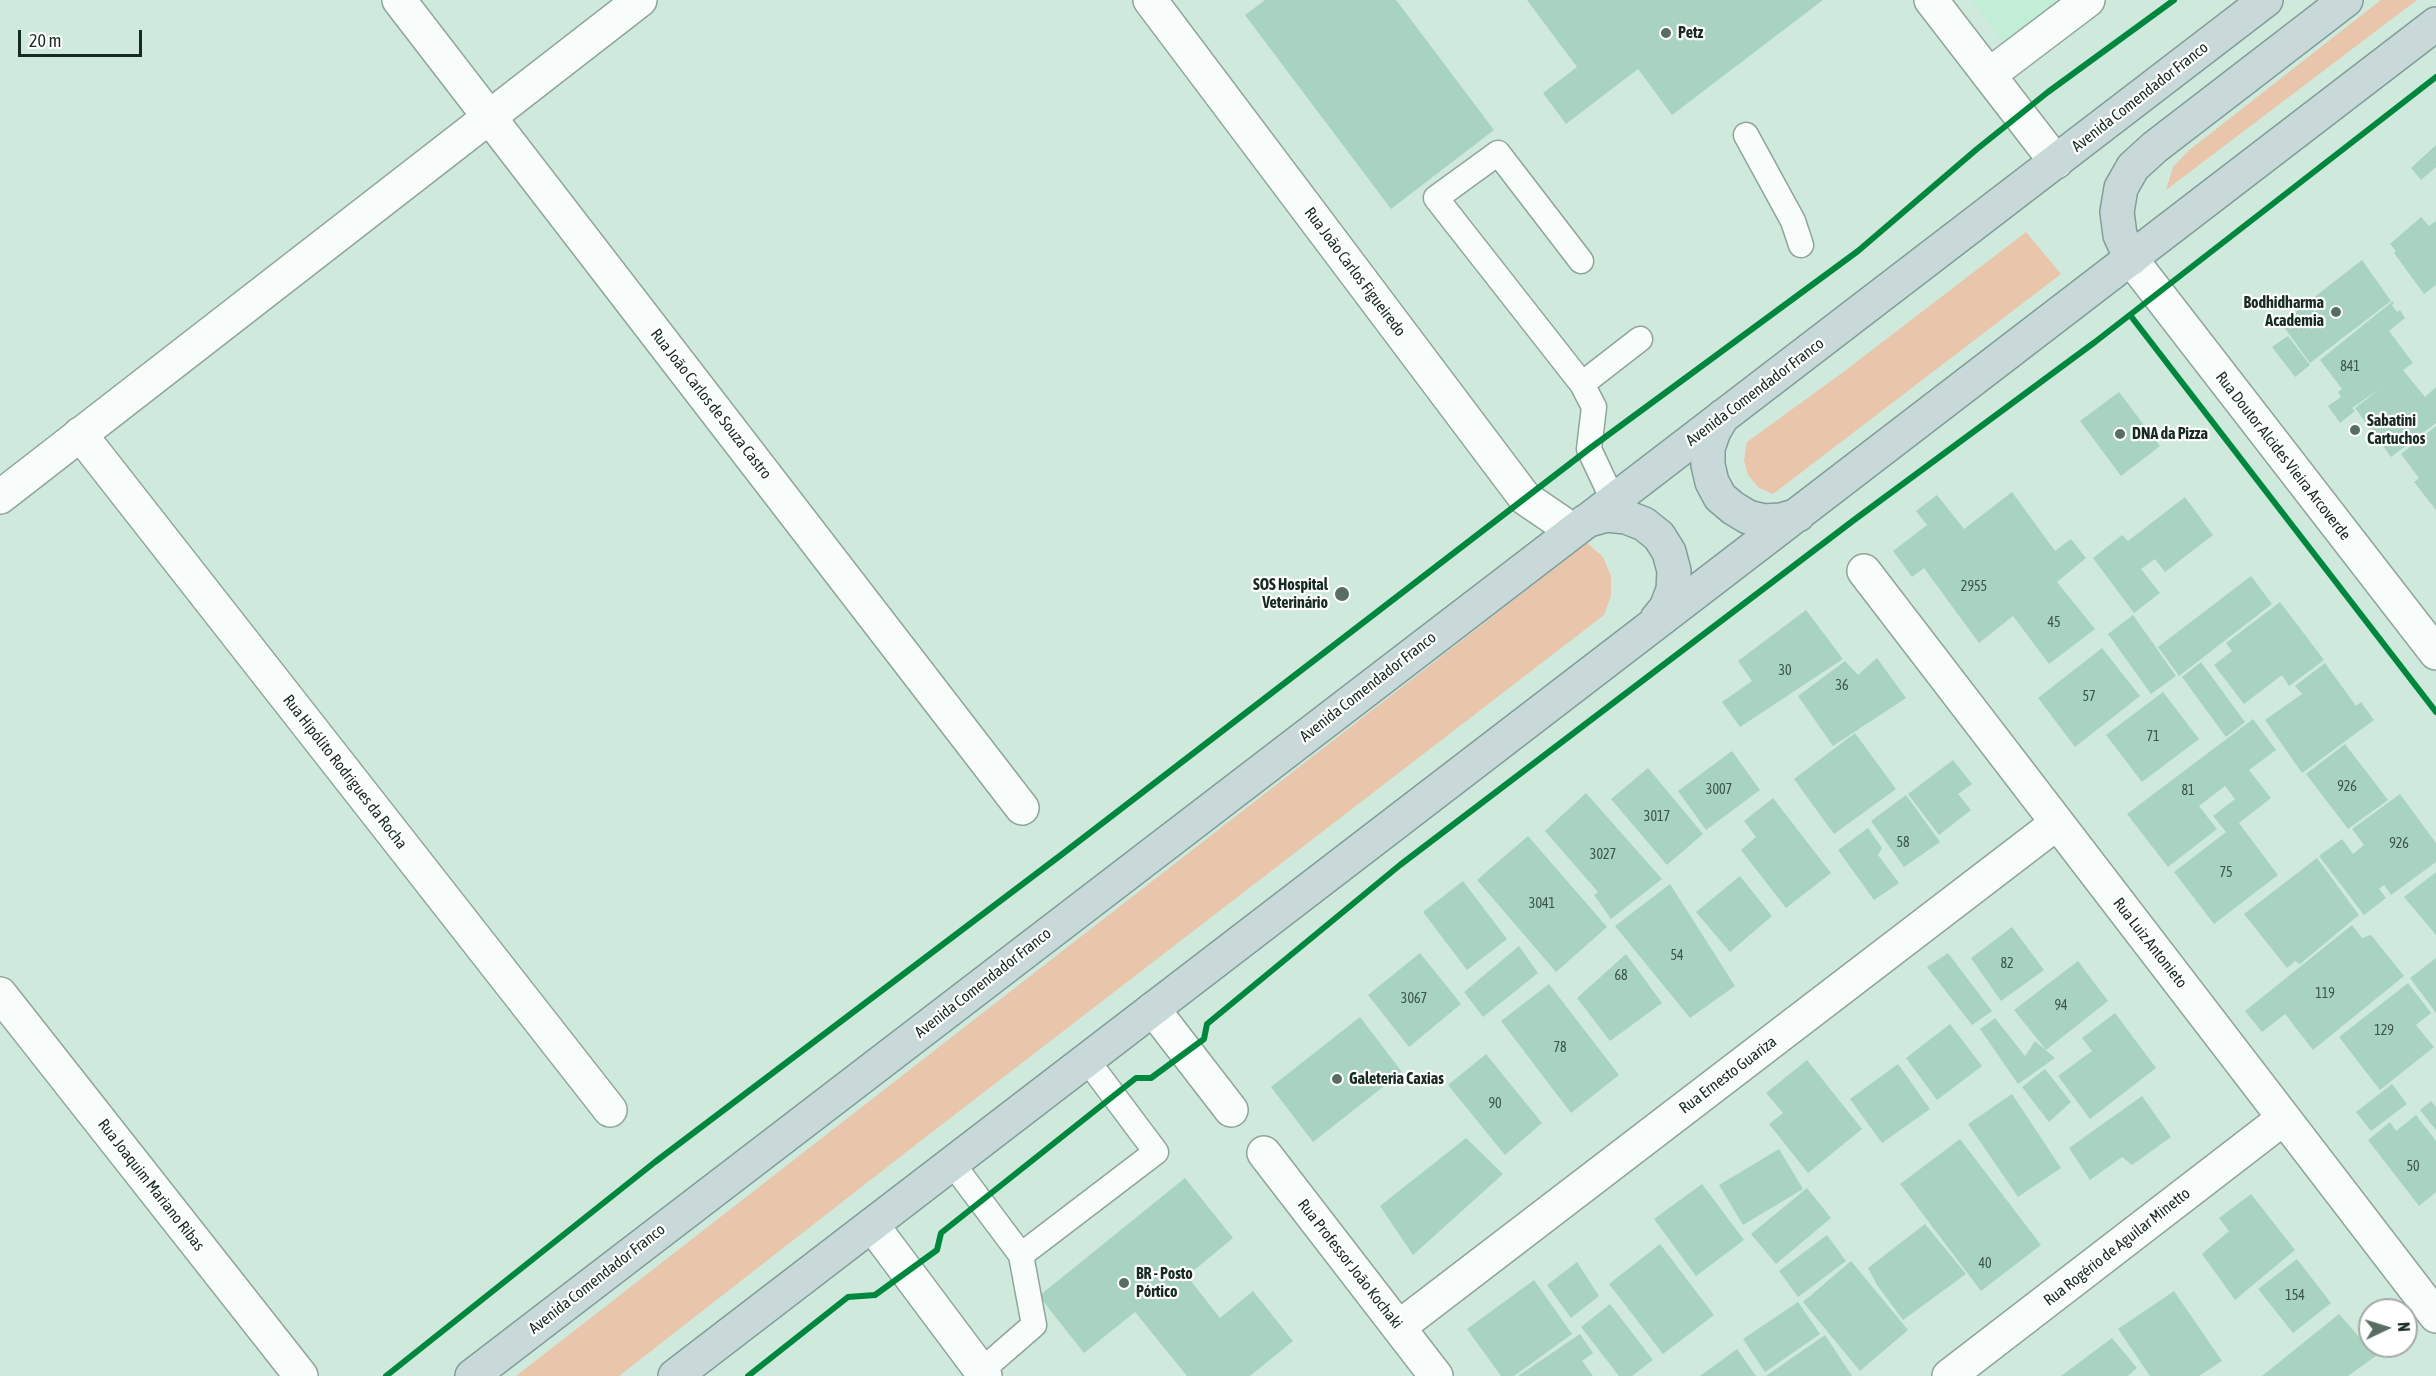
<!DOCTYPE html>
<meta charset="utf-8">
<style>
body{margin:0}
#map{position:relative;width:2436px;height:1376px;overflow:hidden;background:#cfeadc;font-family:"Asap Condensed",sans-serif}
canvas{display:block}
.north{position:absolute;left:2358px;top:1298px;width:60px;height:60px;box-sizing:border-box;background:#fff;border:2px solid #a3aaa7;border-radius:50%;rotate:86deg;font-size:16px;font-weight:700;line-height:24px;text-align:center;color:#182b22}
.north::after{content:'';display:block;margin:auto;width:21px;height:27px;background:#586e63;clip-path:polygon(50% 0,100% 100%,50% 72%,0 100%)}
.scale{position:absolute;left:18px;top:30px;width:124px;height:27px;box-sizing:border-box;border:3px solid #182b22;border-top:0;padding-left:8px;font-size:18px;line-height:21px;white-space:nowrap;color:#182b22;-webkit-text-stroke:4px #fff;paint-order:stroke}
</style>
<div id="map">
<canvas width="2436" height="1376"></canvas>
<div class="north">N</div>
<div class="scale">20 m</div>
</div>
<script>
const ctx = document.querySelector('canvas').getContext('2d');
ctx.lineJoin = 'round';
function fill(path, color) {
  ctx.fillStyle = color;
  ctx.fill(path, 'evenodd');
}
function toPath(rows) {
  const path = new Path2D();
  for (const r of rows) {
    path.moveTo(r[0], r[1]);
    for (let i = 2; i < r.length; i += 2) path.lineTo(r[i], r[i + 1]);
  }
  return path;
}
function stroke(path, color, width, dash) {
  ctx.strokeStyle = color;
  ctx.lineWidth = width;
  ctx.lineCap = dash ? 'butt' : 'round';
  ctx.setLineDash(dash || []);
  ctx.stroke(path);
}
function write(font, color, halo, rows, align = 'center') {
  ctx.font = font + ' "Asap Condensed",sans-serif';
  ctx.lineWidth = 4.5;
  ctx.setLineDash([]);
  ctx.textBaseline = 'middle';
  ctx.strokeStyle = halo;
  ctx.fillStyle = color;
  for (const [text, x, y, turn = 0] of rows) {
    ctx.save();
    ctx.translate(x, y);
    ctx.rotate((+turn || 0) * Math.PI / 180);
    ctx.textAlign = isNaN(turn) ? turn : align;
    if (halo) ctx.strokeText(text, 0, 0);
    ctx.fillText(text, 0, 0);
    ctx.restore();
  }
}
const built = toPath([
 [1971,0,2063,0,2005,45]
]);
const green = toPath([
 [2381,0,2417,0,2166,190,2173,167,2188,151],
 [2026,232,2061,274,1773,494,1759,488,1748,475,1744,460,1747,442,1842,373],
 [1587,543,1603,557,1611,576,1611,596,1604,615,914,1146,619,1376,516,1376]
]);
const building = toPath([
 [1265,0,1396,0,1494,130,1391,209,1245,15],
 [1527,0,1823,0,1672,115,1638,69,1566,124,1543,93,1577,67],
 [2436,145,2436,167,2421,180,2411,168],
 [2421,217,2429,226,2436,221,2436,285,2424,294,2394,253,2396,251,2390,244],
 [2362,260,2391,301,2310,363,2281,323],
 [2393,301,2394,303,2392,305,2397,312,2400,310,2405,318,2389,331,2413,363,2403,370,2425,397,2436,387,2436,423,2391,457,2355,408,2381,388,2352,408,2355,411,2340,423,2328,406,2341,397,2338,392,2342,389,2320,360],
 [2288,336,2310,365,2295,377,2272,347],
 [2119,392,2160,446,2121,476,2080,421],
 [2436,426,2436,510,2414,482,2419,478,2401,454],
 [2012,492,2055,551,2071,539,2086,558,2057,582,2095,629,2049,664,2013,616,1979,643,1924,568,1912,577,1893,551,1927,525,1916,511,1937,495,1964,529],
 [2185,497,2213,535,2165,572,2155,559,2141,569,2160,593,2134,613,2093,558,2122,535,2128,541],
 [2251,576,2272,604,2179,676,2158,647],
 [2280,602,2324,660,2289,686,2282,675,2244,704,2214,665,2232,651,2226,643],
 [1806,610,1843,659,1740,727,1722,702,1752,681,1738,661],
 [2133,615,2176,676,2151,694,2108,634],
 [2102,648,2140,696,2075,747,2038,698],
 [1877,658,1906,698,1833,746,1798,696,1845,661,1858,675],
 [2201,662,2245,722,2226,737,2182,677],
 [2325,663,2356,706,2361,702,2374,720,2302,773,2265,720,2302,694,2295,686],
 [2163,692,2199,739,2142,782,2106,735],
 [2253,719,2276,750,2249,770,2271,798,2239,823,2278,875,2214,924,2174,872,2226,832,2213,816,2235,799,2225,786,2199,806,2217,829,2168,867,2127,814],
 [1855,733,1896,789,1834,834,1794,779],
 [2345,744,2388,800,2348,829,2306,774],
 [1732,751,1760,790,1706,830,1678,791],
 [1953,760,1972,784,1958,794,1971,810,1939,835,1908,794],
 [1648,768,1703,834,1667,865,1611,799],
 [1586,793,1662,879,1611,919,1594,895,1598,892,1545,831],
 [2400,794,2436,843,2436,862,2391,895,2384,885,2379,889,2386,898,2364,915,2319,856,2342,839,2353,854,2364,845,2352,829],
 [1906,795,1940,842,1904,867,1871,821],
 [1773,798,1831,873,1786,908,1741,850,1756,837,1744,821],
 [1868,828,1882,848,1878,855,1899,883,1874,900,1838,850],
 [1528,836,1607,927,1556,972,1477,880],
 [2317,858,2359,915,2300,964,2295,961,2287,968,2244,914],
 [2436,872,2436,935,2404,897],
 [1740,876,1772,916,1730,952,1696,912],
 [1463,881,1507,939,1467,970,1423,912],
 [1670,884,1735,986,1690,1018,1615,926],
 [2352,925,2362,938,2371,935,2404,976,2313,1050,2285,1014,2262,1032,2245,1011],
 [2012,927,2044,970,2001,1001,1971,958],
 [1519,946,1538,973,1483,1017,1464,992],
 [1420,953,1461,1004,1409,1047,1368,995],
 [1948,953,1992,1011,1972,1025,1927,967],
 [1626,954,1662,1003,1610,1041,1577,998],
 [2436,958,2436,1013,2410,978],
 [2078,961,2108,1001,2046,1050,2014,1010],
 [2408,983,2431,1013,2416,1025,2434,1047,2380,1090,2339,1037],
 [1549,984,1619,1075,1571,1113,1501,1021],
 [2115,1013,2156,1068,2090,1119,2058,1076,2092,1051,2082,1038],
 [1360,1017,1402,1072,1313,1142,1271,1087],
 [1995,1018,2025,1056,2035,1041,2055,1058,2018,1084,1980,1029],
 [1950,1024,1982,1066,1937,1100,1906,1058],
 [1486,1054,1542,1123,1505,1155,1448,1085],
 [1807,1060,1862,1129,1808,1173,1769,1124,1783,1113,1766,1093],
 [1898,1064,1930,1109,1882,1143,1850,1099],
 [2045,1069,2071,1102,2049,1122,2022,1087],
 [2392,1084,2407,1104,2371,1131,2356,1112],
 [2012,1094,2061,1168,2018,1197,1968,1124],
 [2142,1096,2171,1137,2132,1165,2122,1157,2090,1180,2069,1148],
 [2431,1101,2436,1107,2436,1130,2420,1110],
 [2416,1115,2436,1141,2436,1192,2419,1206,2368,1140,2390,1122,2396,1131],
 [1466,1138,1503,1174,1413,1255,1380,1206],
 [1960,1139,2041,1245,1981,1291,1900,1184],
 [1779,1149,1803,1189,1743,1225,1719,1185],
 [1185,1178,1233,1238,1187,1276,1220,1318,1253,1291,1293,1341,1250,1376,1187,1376,1135,1312,1084,1353,1039,1296],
 [1702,1184,1744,1240,1696,1276,1654,1219],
 [1807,1188,1831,1218,1776,1264,1751,1234],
 [2251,1194,2295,1250,2235,1300,2202,1254,2229,1231,2219,1218],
 [1925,1224,1966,1274,1903,1320,1877,1285,1868,1268],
 [1827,1235,1846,1261,1798,1297,1779,1271],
 [1660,1244,1714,1315,1663,1354,1609,1284],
 [2297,1259,2331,1303,2293,1333,2258,1289],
 [1851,1261,1908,1330,1860,1371,1803,1302],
 [1577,1262,1599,1296,1571,1318,1547,1285],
 [1534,1280,1572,1334,1514,1376,1501,1376,1467,1329],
 [2174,1291,2222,1361,2199,1376,2150,1376,2118,1329],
 [1798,1302,1820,1334,1765,1372,1743,1339],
 [1610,1304,1653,1360,1632,1376,1619,1376,1581,1327],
 [2339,1314,2376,1356,2348,1376,2262,1376],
 [1580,1334,1593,1353,1582,1361,1593,1376,1518,1376],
 [1825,1335,1852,1376,1766,1376],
 [2112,1338,2137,1368,2128,1376,2061,1376],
 [1737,1349,1756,1376,1700,1376]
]);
const service = toPath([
 [1746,135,1793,221,1801,245],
 [1581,261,1498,153,1436,198,1582,384],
 [1613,500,1589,449,1594,407,1582,384,1640,339],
 [952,1163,1021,1255,1034,1325,981,1371],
 [1021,1255,1156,1152,1087,1060]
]);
const minor = toPath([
 [399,0,1022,808],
 [1150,0,1525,498,1572,530],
 [1989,75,2088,0],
 [80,434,610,1110],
 [1864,571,2436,1316],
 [0,994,301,1376],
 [1153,1009,1231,1110],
 [1264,1153,1436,1376],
 [872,1225,985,1376],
 [1399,1327,2057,823],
 [1949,1376,2284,1118]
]);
const tertiary = toPath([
 [1931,0,2056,162],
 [2131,259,2436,653],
 [0,497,640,0]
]);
const trunk = toPath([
 [2131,259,2120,235,2117,212,2121,188,2133,167,2155,147,2346,0],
 [1723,416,1714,431,1708,448,1708,465,1712,482,1720,497,1733,508,1748,517,1764,521,1781,520,1798,515],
 [1586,521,1607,515,1626,517,1644,524,1659,536,1669,552,1674,571,1673,590,1666,608,1657,619],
 [472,1376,2266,0],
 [675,1376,2436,24]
]);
const cycleway = toPath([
 [2130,315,2436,712],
 [386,1376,655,1162,1061,855,1589,449,1858,251,1977,149,2048,92,2174,0],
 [748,1376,848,1297,875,1295,937,1250,941,1233,1136,1078,1151,1078,1204,1039,1207,1024,1400,865,1854,520,2095,342,2436,77]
]);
const markers = [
 [1666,33,6,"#586e63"],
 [2336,312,6,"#586e63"],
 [2355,430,6,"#586e63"],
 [2120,434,6,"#586e63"],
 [1342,594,8,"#586e63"],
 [1337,1079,6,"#586e63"],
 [1124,1283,6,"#586e63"]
];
const numberNames = [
 ["841",2350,367],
 ["2955",1974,587],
 ["45",2054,623],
 ["30",1785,671],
 ["36",1842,686],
 ["57",2089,697],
 ["71",2153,737],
 ["926",2347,787],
 ["3007",1719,790],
 ["81",2188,791],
 ["3017",1657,817],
 ["58",1903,843],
 ["926",2399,844],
 ["3027",1603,855],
 ["75",2226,873],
 ["3041",1542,904],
 ["54",1677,956],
 ["82",2007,964],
 ["68",1621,976],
 ["119",2325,994],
 ["3067",1414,999],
 ["94",2061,1006],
 ["129",2384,1031],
 ["78",1560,1048],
 ["90",1495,1104],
 ["50",2413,1167],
 ["40",1985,1264],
 ["154",2295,1296]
];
const poiNames = [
 ["Petz",1678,33],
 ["Bodhidharma",2324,303,"right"],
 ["Academia",2324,321,"right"],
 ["Sabatini",2367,421],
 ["Cartuchos",2367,439],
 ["DNA da Pizza",2132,434],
 ["SOS Hospital",1328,585,"right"],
 ["Veterinário",1328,603,"right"],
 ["Galeteria Caxias",1349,1079],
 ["BR - Posto",1136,1274],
 ["Pórtico",1136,1292]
];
const streetNames = [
 ["Avenida Comendador Franco",2140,97,-38],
 ["Rua João Carlos Figueiredo",1355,272,53],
 ["Avenida Comendador Franco",1755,392,-37],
 ["Rua João Carlos de Souza Castro",711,404,52],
 ["Rua Doutor Alcides Vieira Arcoverde",2283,456,52],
 ["Avenida Comendador Franco",1368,687,-38],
 ["Rua Hipólito Rodrigues da Rocha",345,772,52],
 ["Rua Luiz Antonieto",2150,943,52],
 ["Avenida Comendador Franco",983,983,-38],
 ["Rua Ernesto Guariza",1728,1075,-37],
 ["Rua Joaquim Mariano Ribas",151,1185,52],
 ["Rua Rogério de Aguilar Minetto",2117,1247,-38],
 ["Rua Professor João Kochaki",1350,1264,52],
 ["Avenida Comendador Franco",597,1279,-38]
];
fill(built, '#c2edd7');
fill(green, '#e9c5ac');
fill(building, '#a8d3c0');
stroke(service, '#90a49a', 27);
stroke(minor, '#90a49a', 36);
stroke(tertiary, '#90a49a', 36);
stroke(trunk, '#809d9a', 36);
stroke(service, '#f8fcfa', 24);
stroke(minor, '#f8fcfa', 33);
stroke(tertiary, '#f8fcfa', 33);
stroke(trunk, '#c9d9da', 33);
stroke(cycleway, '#00873e', 6);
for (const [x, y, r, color] of markers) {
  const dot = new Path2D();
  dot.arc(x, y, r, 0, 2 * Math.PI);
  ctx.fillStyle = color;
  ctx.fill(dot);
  stroke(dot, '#fff', 2);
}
write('14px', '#3c554a', null, numberNames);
write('bold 16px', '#182b22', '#fff', poiNames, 'left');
write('16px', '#182b22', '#fff', streetNames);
</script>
